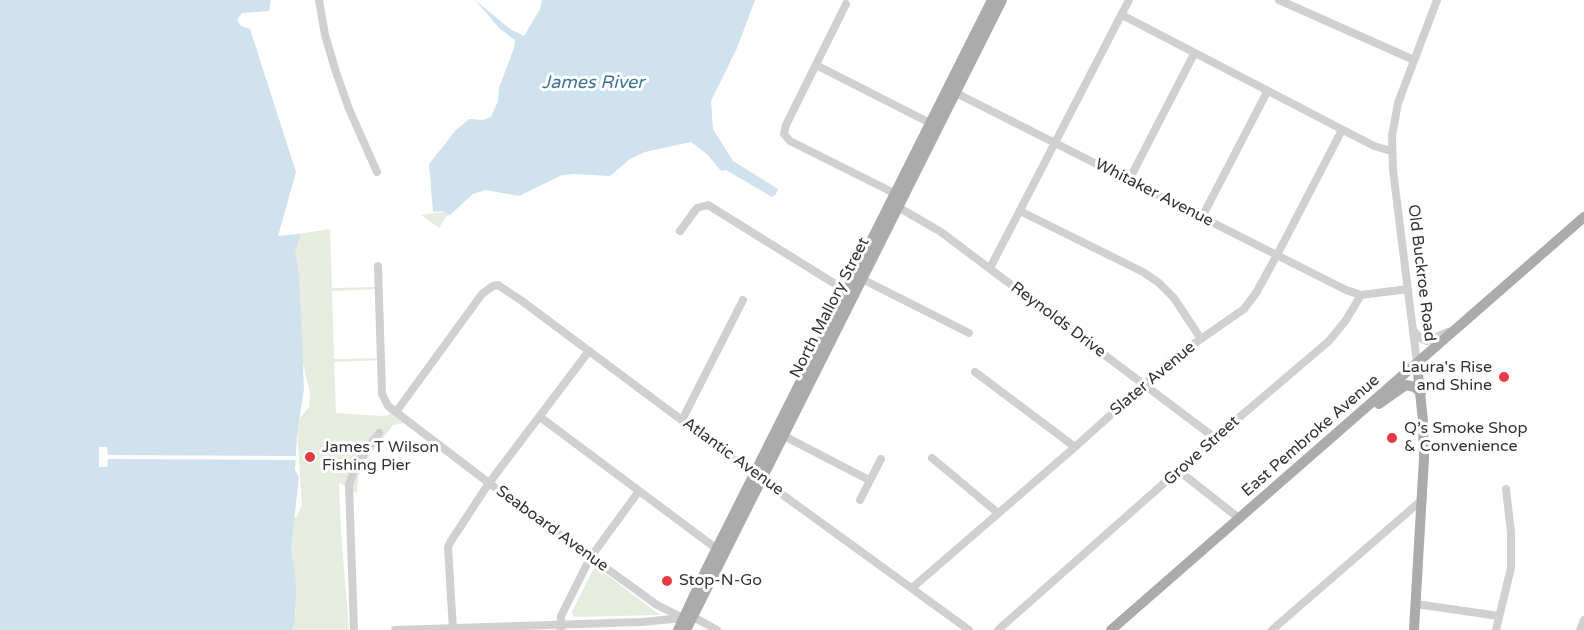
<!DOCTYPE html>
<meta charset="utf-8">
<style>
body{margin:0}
canvas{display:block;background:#fff}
</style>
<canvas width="1584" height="630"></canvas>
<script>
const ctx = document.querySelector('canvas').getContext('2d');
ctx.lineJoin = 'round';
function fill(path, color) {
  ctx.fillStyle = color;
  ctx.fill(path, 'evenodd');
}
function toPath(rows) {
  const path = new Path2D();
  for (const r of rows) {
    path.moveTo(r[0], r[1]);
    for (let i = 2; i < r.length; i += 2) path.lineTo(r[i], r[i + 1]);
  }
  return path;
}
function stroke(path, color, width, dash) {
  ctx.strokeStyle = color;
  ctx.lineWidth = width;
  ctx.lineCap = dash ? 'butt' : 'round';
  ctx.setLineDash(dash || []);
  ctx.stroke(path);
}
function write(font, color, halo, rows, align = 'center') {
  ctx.font = font + ' "Varela Round",sans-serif';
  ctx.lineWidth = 6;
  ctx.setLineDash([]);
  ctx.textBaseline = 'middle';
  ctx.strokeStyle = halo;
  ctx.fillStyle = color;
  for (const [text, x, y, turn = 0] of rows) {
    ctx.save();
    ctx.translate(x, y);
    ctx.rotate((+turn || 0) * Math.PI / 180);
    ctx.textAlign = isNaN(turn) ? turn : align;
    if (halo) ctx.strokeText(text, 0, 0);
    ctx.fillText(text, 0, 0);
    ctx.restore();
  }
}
const green = toPath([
 [455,210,446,217,439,228,421,215],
 [330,229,332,288,379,287,379,289,332,291,334,359,382,358,382,360,334,362,336,413,382,416,388,415,390,413,404,423,393,425,367,459,358,477,357,493,339,483,341,531,349,630,287,630,293,623,296,614,287,519,297,517,302,504,297,431,300,418,309,407,310,393,297,339,278,237],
 [595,566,615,581,660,615,576,617,573,616,572,612]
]);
const water = toPath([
 [0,0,271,0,269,11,242,13,237,20,241,26,250,29,296,172,278,236,301,234,295,251,299,274,304,389,297,434,295,470,299,477,291,547,296,584,295,619,292,630,0,630],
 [475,0,510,29,524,36,540,9,542,0,755,0,737,48,711,101,713,129,733,161,778,189,776,194,772,197,726,170,721,171,708,155,691,142,645,152,630,159,610,176,574,174,562,175,519,196,486,190,473,194,450,215,443,211,433,212,429,164,456,130,469,119,483,120,491,117,498,101,499,88,514,48,515,40,500,29]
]);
const pier = toPath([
 [99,447,107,447,108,455,299,456,299,460,108,459,107,467,99,467]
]);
const minor = toPath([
 [319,0,325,35,336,72,349,109,377,172],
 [1279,0,1414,60],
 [846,4,786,125,784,134,790,141,898,195],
 [1122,15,1374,146,1391,151],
 [816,65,930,123],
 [952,91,1346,290,1361,295],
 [1129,180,1194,54],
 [898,207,941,232,1215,438],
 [1020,211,1143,272,1159,283,1174,298,1201,339],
 [1202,217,1267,92],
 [680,231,697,208,708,205,848,292],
 [378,266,382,394,388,406,489,483,657,605,683,618,697,619,717,630],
 [990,268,1129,0],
 [862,279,969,333],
 [1414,331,1420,338,1427,341,1448,332],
 [1417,363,1393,170,1392,136,1398,103,1437,0],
 [975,372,1075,447],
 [396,412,482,294,493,286,498,285,522,301,754,474,969,630],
 [540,417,717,549],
 [682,420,743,300],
 [784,436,869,480],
 [932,458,998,513],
 [1179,471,1240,519],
 [860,500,881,459],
 [912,588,1075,447,1175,357,1244,309,1256,293,1277,255,1342,130],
 [1416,604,1499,616],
 [561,629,561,616,590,558,639,491],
 [354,630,349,485,356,465,379,433],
 [395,630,642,622,683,618],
 [453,630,448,547,451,541,489,483,589,351],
 [998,630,1215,438,1329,341,1346,320,1361,295,1408,289],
 [1272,630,1423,499],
 [1496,630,1511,568,1511,532,1506,489],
 [1580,630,1584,620]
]);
const major = toPath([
 [1379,404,1406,385,1415,387,1421,393],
 [678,630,704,574,992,0],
 [686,630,1002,0],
 [1111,630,1584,217],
 [1414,630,1424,458,1423,421,1417,363]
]);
const markers = [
 [1504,377,6,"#e63946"],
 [1392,438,6,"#e63946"],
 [310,457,6,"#e63946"],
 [667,581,6,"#e63946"]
];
const streetNames = [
 ["Whitaker Avenue",1154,193,27],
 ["Old Buckroe Road",1421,273,83],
 ["North Mallory Street",830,308,-63],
 ["Reynolds Drive",1058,320,37],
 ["Slater Avenue",1153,379,-40],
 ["East Pembroke Avenue",1311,436,-41],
 ["Grove Street",1202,451,-42],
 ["Atlantic Avenue",733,457,36],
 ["Seaboard Avenue",552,529,36]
];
const poiNames = [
 ["Laura's Rise",1492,368,"right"],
 ["and Shine",1492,386,"right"],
 ["Q’s Smoke Shop",1404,429],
 ["& Convenience",1404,447],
 ["James T Wilson",322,448],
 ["Fishing Pier",322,466],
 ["Stop-N-Go",679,581]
];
const waterNames = [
 ["James River",593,83]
];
fill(green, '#e6ecdf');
fill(water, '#cfe2ee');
fill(pier, '#fff');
stroke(minor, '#d0d0d0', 8);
stroke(major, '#ababab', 10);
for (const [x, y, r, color] of markers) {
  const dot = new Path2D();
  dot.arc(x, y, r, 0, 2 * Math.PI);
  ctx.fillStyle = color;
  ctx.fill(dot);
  stroke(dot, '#fff', 2);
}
write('16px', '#333', '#fff', streetNames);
write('16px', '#333', '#fff', poiNames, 'left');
write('italic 18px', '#3f7597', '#fff', waterNames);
</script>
